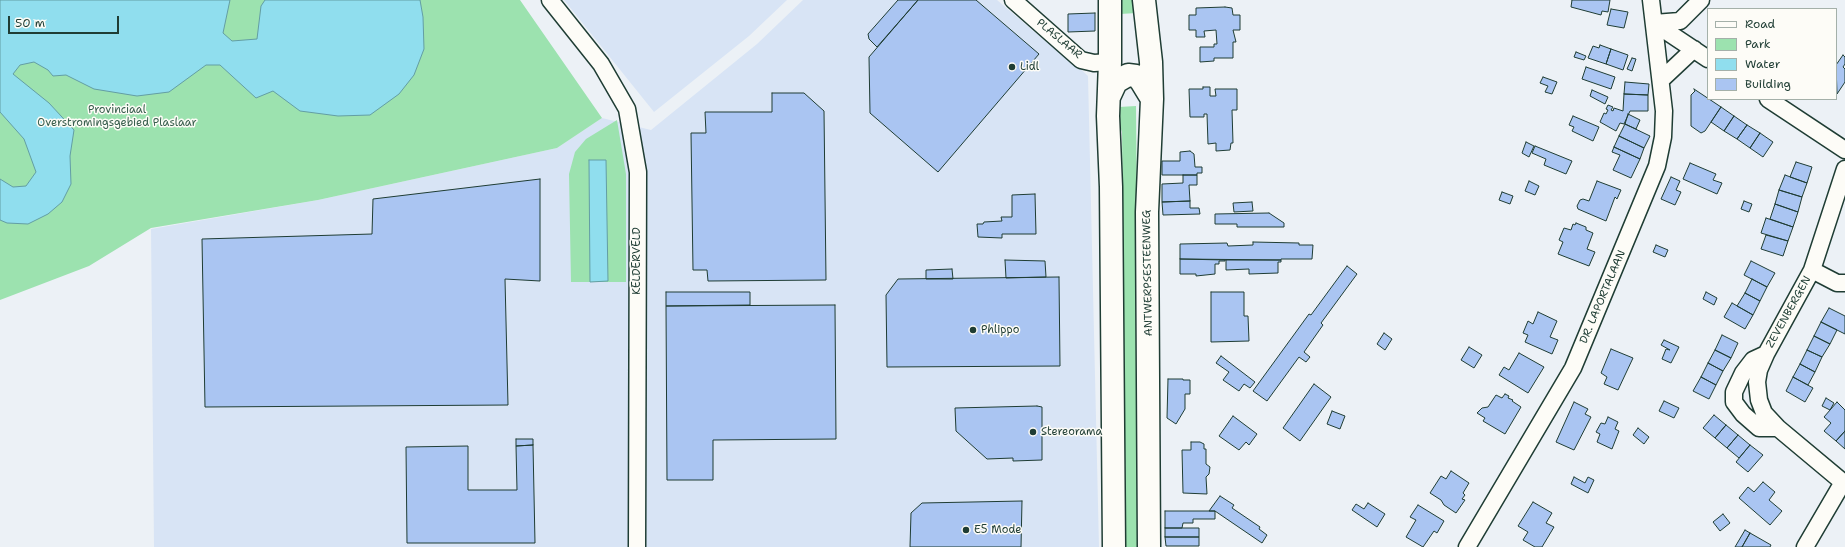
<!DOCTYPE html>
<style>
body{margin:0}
#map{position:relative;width:1845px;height:547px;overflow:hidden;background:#ecf1f6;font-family:"Shantell Sans",sans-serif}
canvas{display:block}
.legend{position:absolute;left:1707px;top:8px;width:130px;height:92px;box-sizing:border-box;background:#fdfcf7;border:1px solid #a4b0a9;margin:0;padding:5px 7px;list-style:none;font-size:12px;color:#1f3d34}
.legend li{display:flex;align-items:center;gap:8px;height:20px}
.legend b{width:20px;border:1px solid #a4b0a9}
.scale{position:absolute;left:8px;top:16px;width:111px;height:18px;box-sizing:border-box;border:2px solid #1f3d34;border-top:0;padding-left:5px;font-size:12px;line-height:14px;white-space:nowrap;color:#1f3d34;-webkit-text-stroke:3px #fdfcf7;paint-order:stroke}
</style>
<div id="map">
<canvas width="1845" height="547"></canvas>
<ul class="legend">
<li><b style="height:5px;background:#fdfcf7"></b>Road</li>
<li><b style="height:11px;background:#9ce2af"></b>Park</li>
<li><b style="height:11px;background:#90deee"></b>Water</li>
<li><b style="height:11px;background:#aac5f2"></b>Building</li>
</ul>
<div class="scale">50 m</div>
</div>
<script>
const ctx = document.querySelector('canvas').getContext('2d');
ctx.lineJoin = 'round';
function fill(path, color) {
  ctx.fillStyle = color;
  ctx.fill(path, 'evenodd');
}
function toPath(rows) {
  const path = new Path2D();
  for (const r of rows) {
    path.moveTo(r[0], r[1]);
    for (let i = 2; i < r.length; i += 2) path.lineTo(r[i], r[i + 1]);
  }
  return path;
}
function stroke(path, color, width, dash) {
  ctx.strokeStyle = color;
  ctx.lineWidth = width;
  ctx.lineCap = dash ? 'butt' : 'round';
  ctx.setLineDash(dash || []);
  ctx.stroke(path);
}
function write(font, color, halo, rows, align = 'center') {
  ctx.font = font + ' "Shantell Sans",sans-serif';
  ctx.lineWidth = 3;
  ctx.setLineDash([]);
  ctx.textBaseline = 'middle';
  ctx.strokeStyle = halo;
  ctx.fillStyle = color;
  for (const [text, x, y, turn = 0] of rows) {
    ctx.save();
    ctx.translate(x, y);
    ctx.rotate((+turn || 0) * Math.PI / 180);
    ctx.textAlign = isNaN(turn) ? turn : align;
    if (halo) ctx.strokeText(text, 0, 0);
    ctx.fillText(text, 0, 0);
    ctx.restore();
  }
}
const built = toPath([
 [564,0,787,0,749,36,654,112],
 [803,0,997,0,1050,45,1055,45,1088,76,1099,547,154,547,151,229,318,200,557,148,602,118,651,130,757,44]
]);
const green = toPath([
 [0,0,520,0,602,118,557,148,318,200,151,228,89,266,0,300],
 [1120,0,1134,0,1137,13,1120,14],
 [1136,106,1140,547,1126,547,1122,132,1119,123,1119,107],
 [617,120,626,174,626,282,571,282,569,174,575,152,586,139]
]);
const water = toPath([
 [0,0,230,0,223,33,232,41,257,39,261,6,265,0,420,0,423,17,424,49,414,75,399,94,370,115,338,116,300,111,273,91,256,98,220,65,206,65,169,92,137,96,94,89,66,75,53,76,48,70,34,62,20,65,13,74,49,103,74,130,70,156,71,184,62,202,48,214,28,224,7,223,0,220,0,179,13,187,26,186,36,172,24,139,0,112,0,0],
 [589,160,606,160,608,281,590,282,589,160]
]);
const building = toPath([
 [898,0,918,0,877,47,869,39,868,34,898,0],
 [918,0,976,0,1039,54,938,172,870,113,869,57,918,0],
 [1572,0,1610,0,1608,12,1602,11,1601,15,1571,7,1572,0],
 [1225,7,1232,8,1233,15,1240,15,1240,30,1233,30,1236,42,1233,42,1233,58,1214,58,1214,61,1200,62,1200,47,1214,47,1214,44,1217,44,1216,30,1204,31,1205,37,1196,37,1196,30,1189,30,1189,15,1196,15,1196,8,1225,7],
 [1611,9,1628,12,1624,28,1607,25,1611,9],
 [1095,13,1095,31,1068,32,1068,14,1095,13],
 [1600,45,1611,49,1606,64,1588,58,1593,46,1599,48,1600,45],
 [1611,49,1628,55,1623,70,1606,64,1611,49],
 [1576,52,1586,56,1584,60,1574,57,1576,52],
 [1843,55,1845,57,1845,64,1843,67,1845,69,1845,82,1837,94,1836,65,1843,55],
 [1632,58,1636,59,1632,71,1627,69,1632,58],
 [1586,67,1615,77,1611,89,1582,79,1586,67],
 [1543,77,1557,82,1552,94,1545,92,1548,86,1540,83,1543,77],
 [1625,82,1649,84,1648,95,1624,94,1625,82],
 [1203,87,1210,87,1210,96,1216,96,1215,89,1237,89,1237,110,1232,110,1233,143,1231,143,1230,150,1216,151,1216,143,1208,144,1207,114,1204,114,1204,117,1190,117,1189,89,1203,89,1203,87],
 [1694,89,1721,107,1705,131,1701,133,1691,126,1691,95,1695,91,1694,89],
 [1592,90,1608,97,1605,104,1590,96,1592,90],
 [772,93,804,93,824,111,826,280,708,281,707,270,693,270,691,133,706,133,705,112,772,112,772,93],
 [1624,94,1648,95,1648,111,1630,111,1624,124,1620,123,1616,131,1600,122,1604,113,1606,114,1608,110,1606,109,1608,105,1613,107,1611,110,1613,111,1614,108,1623,111,1624,94],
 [1721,107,1734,116,1724,131,1711,122,1721,107],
 [1628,114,1640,120,1636,129,1625,124,1628,114],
 [1573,116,1599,127,1593,141,1572,131,1574,127,1569,125,1573,116],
 [1734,116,1747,125,1737,139,1724,131,1734,116],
 [1625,124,1650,136,1644,148,1619,136,1625,124],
 [1747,125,1760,133,1750,148,1737,139,1747,125],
 [1760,133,1773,142,1763,157,1750,148,1760,133],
 [1619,136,1644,148,1640,159,1614,147,1619,136],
 [1526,142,1534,146,1529,157,1522,153,1526,142],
 [1535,146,1572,161,1566,174,1544,165,1546,159,1532,153,1535,146],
 [1614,147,1640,159,1631,178,1613,170,1620,155,1612,152,1614,147],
 [1190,151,1194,154,1195,167,1202,167,1202,173,1197,173,1197,175,1162,175,1162,161,1180,161,1180,152,1190,151],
 [1796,162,1812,167,1807,183,1790,177,1796,162],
 [1690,163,1716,174,1713,180,1722,183,1717,194,1683,179,1690,163],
 [1183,175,1197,175,1197,185,1189,185,1190,201,1162,202,1162,184,1183,183,1183,175],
 [1785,175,1807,183,1802,197,1779,190,1785,175],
 [1671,177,1680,181,1676,190,1681,192,1675,205,1661,199,1671,177],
 [540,179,540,281,505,279,508,405,205,407,202,239,372,234,373,199,540,179],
 [1529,181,1539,186,1535,195,1525,191,1529,181],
 [1597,181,1621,190,1617,199,1615,197,1606,221,1578,209,1577,206,1580,200,1583,199,1589,201,1597,181],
 [1779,190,1802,197,1798,212,1775,204,1779,190],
 [1502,192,1513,196,1510,204,1499,200,1502,192],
 [1035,194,1036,234,1002,234,1002,238,978,237,977,224,983,224,984,222,1002,221,1001,217,1012,217,1012,195,1035,194],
 [1190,201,1190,208,1199,208,1200,214,1163,215,1162,202,1190,201],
 [1744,201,1752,204,1749,212,1741,209,1744,201],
 [1252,202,1253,211,1234,212,1233,203,1252,202],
 [1775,204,1798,212,1793,227,1770,219,1775,204],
 [1269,213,1284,223,1284,227,1237,227,1237,224,1215,224,1215,214,1269,213],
 [1766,218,1793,227,1788,241,1761,233,1766,218],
 [1576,223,1586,227,1586,230,1593,233,1587,249,1595,252,1589,266,1558,254,1563,242,1559,240,1564,228,1571,230,1573,224,1575,225,1576,223],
 [1766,235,1788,241,1783,256,1761,249,1766,235],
 [1253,242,1299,243,1299,245,1313,245,1312,259,1281,259,1281,260,1180,259,1180,244,1227,243,1228,246,1253,245,1253,242],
 [1656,245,1668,250,1665,257,1653,252,1656,245],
 [1180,259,1225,260,1225,261,1219,261,1219,264,1215,264,1215,274,1196,276,1196,274,1180,274,1180,259],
 [1005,260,1045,261,1046,277,1006,278,1005,260],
 [1226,260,1281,260,1281,262,1278,262,1278,273,1249,274,1249,269,1226,270,1226,260],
 [1751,261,1775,273,1767,287,1744,275,1751,261],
 [1347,266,1357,274,1321,323,1323,325,1304,352,1310,357,1306,362,1299,357,1267,401,1253,391,1309,314,1311,315,1347,266],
 [952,269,953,279,926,279,926,270,952,269],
 [1059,277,1060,366,887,367,886,295,898,279,1059,277],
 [1752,279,1767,287,1760,301,1745,293,1752,279],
 [666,292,750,292,750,305,666,306,666,292],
 [1211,292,1244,292,1244,316,1248,316,1249,341,1211,342,1211,292],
 [1706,292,1717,298,1714,305,1703,299,1706,292],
 [1745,293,1760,301,1753,315,1737,306,1745,293],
 [1732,303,1753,315,1745,329,1724,317,1732,303],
 [835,305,836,439,713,440,713,480,667,480,666,306,835,305],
 [1829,308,1845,316,1845,334,1821,322,1829,308],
 [1538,312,1557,321,1550,337,1558,340,1552,354,1525,342,1528,335,1523,333,1528,321,1533,324,1538,312],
 [1821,322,1837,330,1830,344,1814,336,1821,322],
 [1384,333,1392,339,1385,350,1377,344,1384,333],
 [1722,335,1738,343,1731,358,1715,350,1722,335],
 [1814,336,1830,344,1822,357,1807,350,1814,336],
 [1664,340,1679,347,1671,363,1662,359,1666,349,1670,350,1661,345,1664,340],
 [1469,347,1482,355,1474,368,1461,360,1469,347],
 [1611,349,1633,358,1618,390,1604,384,1607,377,1601,373,1611,349],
 [1715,350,1731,358,1723,371,1708,363,1715,350],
 [1807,350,1822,357,1815,372,1800,364,1807,350],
 [1519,353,1544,367,1528,393,1499,375,1504,367,1509,370,1519,353],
 [1221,356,1255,382,1250,388,1244,384,1239,391,1223,380,1229,372,1216,363,1221,356],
 [1708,363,1723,371,1716,385,1701,377,1708,363],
 [1800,364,1815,372,1808,385,1793,377,1800,364],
 [1701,377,1716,385,1709,399,1693,391,1701,377],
 [1793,377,1813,388,1805,402,1786,391,1793,377],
 [1168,379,1183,379,1183,380,1190,380,1190,394,1185,394,1185,409,1176,424,1167,418,1168,379],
 [1314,384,1331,397,1300,441,1283,428,1314,384],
 [1505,394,1509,396,1508,398,1513,400,1512,401,1521,407,1505,434,1483,421,1485,418,1477,413,1482,408,1488,407,1496,395,1502,398,1505,394],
 [1826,398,1834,403,1830,410,1822,406,1826,398],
 [1664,401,1679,408,1674,418,1659,411,1664,401],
 [1574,402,1588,409,1585,414,1591,417,1574,450,1556,442,1574,402],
 [1837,402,1845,410,1845,431,1836,441,1824,431,1831,423,1824,417,1837,402],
 [1037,406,1042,407,1042,460,1013,461,1013,458,987,459,956,431,955,408,1037,406],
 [1332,411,1345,416,1340,429,1327,424,1332,411],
 [1714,415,1726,425,1715,438,1703,428,1714,415],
 [1233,416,1257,434,1249,445,1246,442,1239,450,1219,436,1233,416],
 [1608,417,1618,422,1615,429,1619,431,1612,449,1597,442,1600,434,1596,432,1601,423,1605,424,1608,417],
 [1726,425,1738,435,1727,448,1715,438,1726,425],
 [1638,428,1649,437,1644,444,1633,435,1638,428],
 [1845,431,1845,449,1836,441,1845,431],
 [1738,435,1750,445,1739,458,1727,448,1738,435],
 [516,439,533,439,533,445,516,446,516,439],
 [1191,442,1200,442,1204,444,1204,449,1206,449,1206,464,1210,467,1209,474,1206,477,1207,494,1183,493,1182,450,1191,450,1191,442],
 [533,445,535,543,407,543,406,447,468,446,468,490,517,490,516,446,533,445],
 [1750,445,1763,455,1748,472,1736,462,1750,445],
 [1451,471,1469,483,1463,493,1465,495,1462,499,1465,500,1456,513,1444,505,1441,500,1430,493,1441,476,1446,479,1451,471],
 [1574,477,1585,483,1588,477,1594,480,1588,493,1571,484,1574,477],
 [1763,482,1775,492,1769,500,1782,511,1770,525,1739,498,1748,487,1754,492,1763,482],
 [1220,496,1234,505,1232,508,1260,527,1259,529,1267,535,1262,543,1215,511,1209,511,1220,496],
 [1022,501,1021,547,910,547,911,513,922,503,1022,501],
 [1533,502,1552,513,1546,523,1554,527,1542,547,1535,547,1523,540,1528,532,1518,526,1533,502],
 [1368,503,1385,514,1377,527,1352,510,1356,504,1364,509,1368,503],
 [1418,505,1444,521,1437,533,1434,531,1423,547,1406,537,1416,520,1410,517,1418,505],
 [1165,511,1215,511,1215,519,1193,519,1193,523,1183,523,1182,528,1165,528,1165,511],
 [1723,514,1730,523,1720,531,1713,522,1723,514],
 [1165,528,1199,528,1199,537,1165,537,1165,528],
 [1745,530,1750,533,1742,547,1735,547,1745,530],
 [1750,533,1771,545,1770,547,1742,547,1750,533],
 [1165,537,1199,537,1199,546,1166,546,1165,537]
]);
const street = toPath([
 [550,0,601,64,627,109,638,172,637,547],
 [1013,0,1081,60,1094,63,1110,62],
 [1654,23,1708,59],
 [1654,23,1680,21,1701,0],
 [1662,79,1694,49],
 [1768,99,1845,150],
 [1845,169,1812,270,1766,354,1759,370,1757,382,1759,400,1764,413,1778,428,1845,484],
 [1812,270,1837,283,1845,283],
 [1766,354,1753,360,1743,373,1734,392,1734,402,1743,414,1759,428,1778,428],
 [1467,547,1573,368,1657,166,1663,137,1664,111,1651,0],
 [1805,547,1843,482]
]);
const primary = toPath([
 [1110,0,1110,62,1108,116,1111,187,1114,547],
 [1144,0,1151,62,1152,99,1147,212,1149,547],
 [1109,97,1116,82,1128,75,1136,76,1141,81,1152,99]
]);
const markers = [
 [1012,67,4,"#1f3d34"],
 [973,330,4,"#1f3d34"],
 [1033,432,4,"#1f3d34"],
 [966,530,4,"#1f3d34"]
];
const streetNames = [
 ["PLASLAAR",1059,39,40],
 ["KELDERVELD",637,261,-90],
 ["ANTWERPSESTEENWEG",1148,273,-91],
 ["DR. LAPORTALAAN",1603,297,-67],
 ["ZEVENBERGEN",1789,312,-61]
];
const poiNames = [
 ["Lidl",1020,67],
 ["Phlippo",981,330],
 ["Stereorama",1041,432],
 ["E5 Mode",974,530]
];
const parkNames = [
 ["Provinciaal",117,110],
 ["Overstromingsgebied Plaslaar",117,123]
];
fill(built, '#d8e4f5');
fill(green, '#9ce2af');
fill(water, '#90deee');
stroke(water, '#639ea4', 1);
fill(building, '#aac5f2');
stroke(building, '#1f3d34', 1);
stroke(street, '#1f3d34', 19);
stroke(primary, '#1f3d34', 25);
stroke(street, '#fdfcf7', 16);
stroke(primary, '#fdfcf7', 22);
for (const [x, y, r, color] of markers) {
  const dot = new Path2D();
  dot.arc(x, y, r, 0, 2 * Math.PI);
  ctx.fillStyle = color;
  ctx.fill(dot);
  stroke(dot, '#fdfcf7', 1.5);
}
write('11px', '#1f3d34', '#fdfcf7', streetNames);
write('11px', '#1f3d34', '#fdfcf7', poiNames, 'left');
write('11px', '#385e4d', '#fdfcf7', parkNames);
</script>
